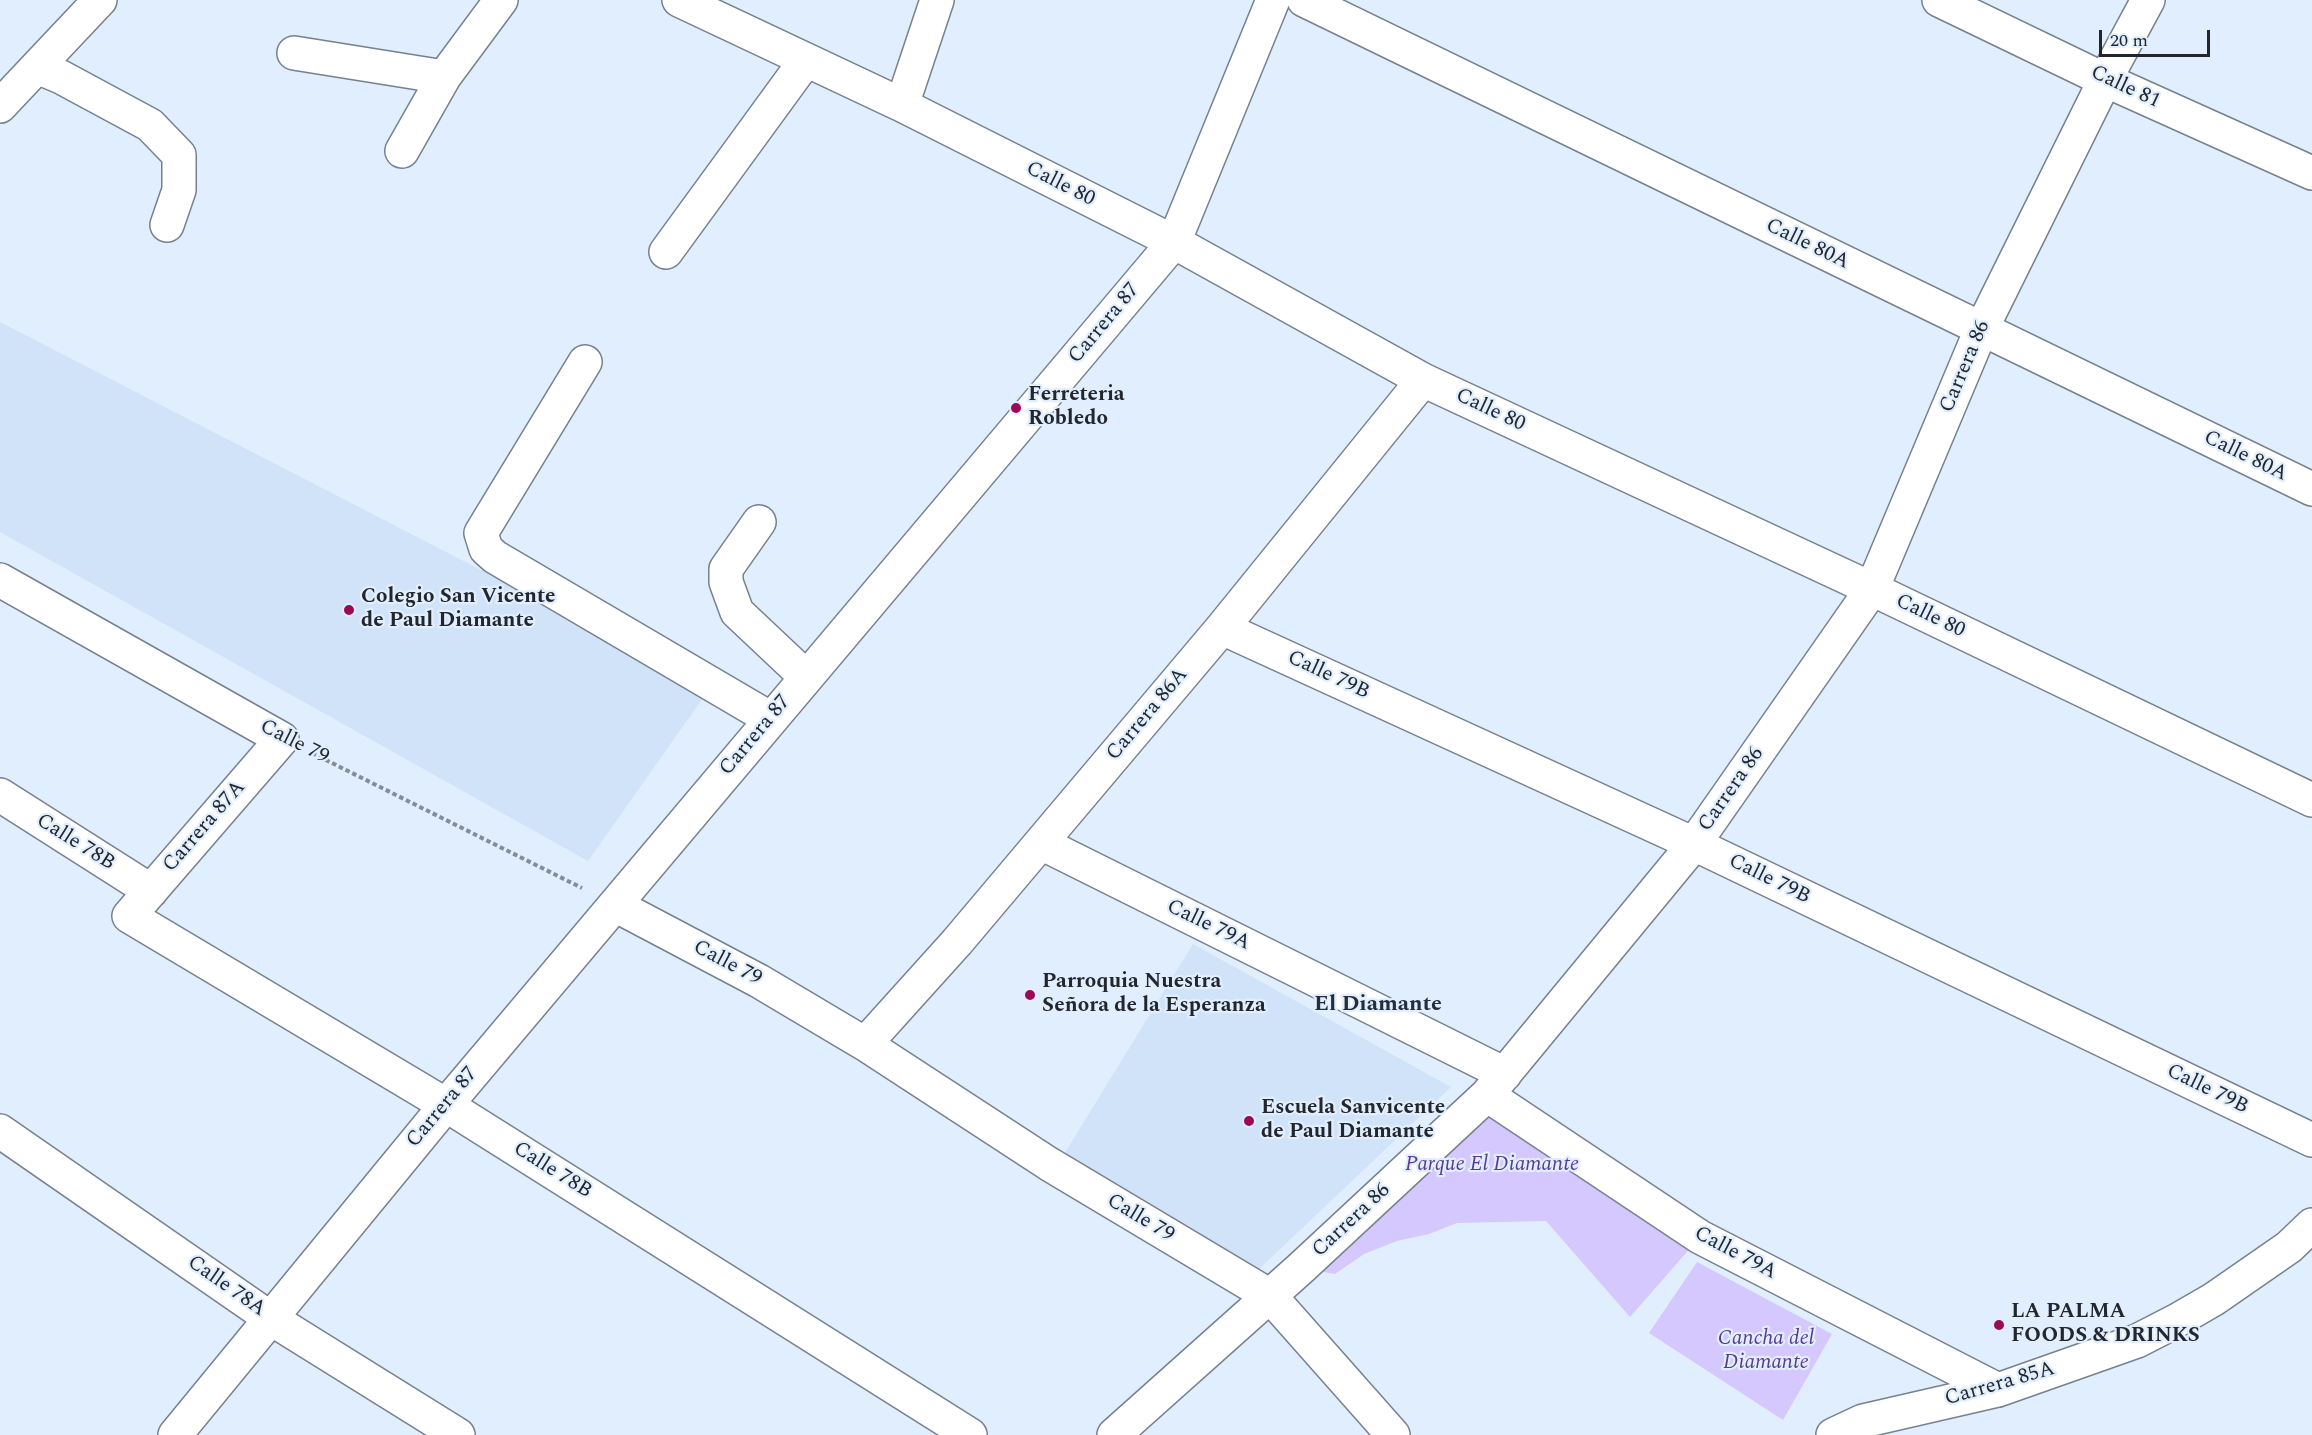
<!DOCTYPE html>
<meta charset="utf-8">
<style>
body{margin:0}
#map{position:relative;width:2312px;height:1435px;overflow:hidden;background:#e1eefe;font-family:Spectral,serif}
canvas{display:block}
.scale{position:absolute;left:2099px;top:30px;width:111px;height:27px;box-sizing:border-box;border:3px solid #23272d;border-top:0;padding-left:8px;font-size:18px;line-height:21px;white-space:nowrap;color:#23272d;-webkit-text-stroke:4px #e1eefe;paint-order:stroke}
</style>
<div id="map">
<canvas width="2312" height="1435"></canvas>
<div class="scale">20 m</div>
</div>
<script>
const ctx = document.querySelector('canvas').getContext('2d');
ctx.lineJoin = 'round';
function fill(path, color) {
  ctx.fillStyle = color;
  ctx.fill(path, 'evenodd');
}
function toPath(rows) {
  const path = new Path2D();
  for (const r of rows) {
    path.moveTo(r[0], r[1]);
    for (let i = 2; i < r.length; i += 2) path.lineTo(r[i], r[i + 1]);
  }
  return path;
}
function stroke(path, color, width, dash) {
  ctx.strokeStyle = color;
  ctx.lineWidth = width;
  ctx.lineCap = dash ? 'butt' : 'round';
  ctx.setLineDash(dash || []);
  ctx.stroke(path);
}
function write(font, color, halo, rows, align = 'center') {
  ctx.font = font + ' Spectral,serif';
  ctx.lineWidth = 4.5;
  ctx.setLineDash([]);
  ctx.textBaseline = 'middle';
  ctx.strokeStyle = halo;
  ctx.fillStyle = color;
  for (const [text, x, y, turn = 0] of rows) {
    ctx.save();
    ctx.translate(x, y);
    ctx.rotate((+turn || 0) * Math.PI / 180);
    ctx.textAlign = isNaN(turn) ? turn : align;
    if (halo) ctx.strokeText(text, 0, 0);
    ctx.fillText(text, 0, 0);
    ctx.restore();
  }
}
const built = toPath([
 [0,322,710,688,588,861,0,532],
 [1193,944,1451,1087,1257,1271,1063,1156]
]);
const green = toPath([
 [1487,1095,1700,1237,1630,1317,1546,1221,1457,1223,1429,1234,1397,1241,1364,1254,1335,1274,1301,1268],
 [1697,1262,1832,1334,1783,1420,1649,1333]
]);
const path = toPath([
 [312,753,582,888]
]);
const minor = toPath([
 [679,0,902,105,1174,242,1423,380,1872,589,2312,800],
 [1304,0,2312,489],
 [1939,0,2105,80,2312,173],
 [294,53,444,77],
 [37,67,61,77,150,125,179,155,179,190,167,225],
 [902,105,937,0],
 [0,106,100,0],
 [402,151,444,77,501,0],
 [666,252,806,60],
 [585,362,481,533,486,549,495,557,771,719],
 [759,522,726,569,726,582,737,612,806,677],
 [0,580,282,739,129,916,446,1105,970,1435],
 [1222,628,1694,844,2312,1140],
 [0,795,151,891],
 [1041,843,1505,1074],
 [615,905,759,981,865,1044,1049,1164,1270,1296,1393,1435],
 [865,1044,957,942,1222,628,1423,380],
 [1487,1095,1700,1237,1998,1390],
 [0,1131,270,1318,458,1435],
 [175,1435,446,1105,1174,242,1273,0],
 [1114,1435,1301,1268,1487,1095,1694,844,1872,589,1981,330,2105,80,2148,0],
 [1833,1435,1863,1421,1998,1390,2137,1341,2176,1321,2214,1299,2289,1247,2312,1225]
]);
const markers = [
 [1016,408,6,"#9e0954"],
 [349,610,6,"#9e0954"],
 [1030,995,6,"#9e0954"],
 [1249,1121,6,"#9e0954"],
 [1999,1325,6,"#9e0954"]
];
const streetNames = [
 ["Calle 81",2125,88,25],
 ["Calle 80",1060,185,27],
 ["Calle 80A",1807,245,26],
 ["Carrera 87",1105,324,-50],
 ["Carrera 86",1966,367,-67],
 ["Calle 80",1490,411,25],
 ["Calle 80A",2245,457,26],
 ["Calle 80",1930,617,26],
 ["Calle 79B",1328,676,25],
 ["Carrera 86A",1148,715,-50],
 ["Carrera 87",756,736,-50],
 ["Calle 79",294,743,27],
 ["Carrera 86",1732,790,-55],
 ["Carrera 87A",205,827,-49],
 ["Calle 78B",75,843,32],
 ["Calle 79B",1769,880,26],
 ["Calle 79A",1208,926,26],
 ["Calle 79",727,964,28],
 ["Calle 79B",2207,1090,26],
 ["Carrera 87",443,1108,-50],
 ["Calle 78B",552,1171,32],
 ["Calle 79",1140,1219,31],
 ["Carrera 86",1352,1221,-43],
 ["Calle 79A",1735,1254,28],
 ["Calle 78A",226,1287,35],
 ["Carrera 85A",2000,1385,-16]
];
const poiNames = [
 ["Ferreteria",1028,396],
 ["Robledo",1028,420],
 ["Colegio San Vicente",361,598],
 ["de Paul Diamante",361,622],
 ["Parroquia Nuestra",1042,983],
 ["Señora de la Esperanza",1042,1007],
 ["Escuela Sanvicente",1261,1109],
 ["de Paul Diamante",1261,1133],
 ["LA PALMA",2011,1313],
 ["FOODS & DRINKS",2011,1337]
];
const parkNames = [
 ["Parque El Diamante",1492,1166],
 ["Cancha del",1766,1340],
 ["Diamante",1766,1364]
];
const neighbourhoodNames = [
 ["El Diamante",1378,1006]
];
fill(built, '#d1e3f9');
fill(green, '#d5c8fe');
stroke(minor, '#76818f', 36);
stroke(path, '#838c97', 4, [4.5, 3]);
stroke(minor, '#fff', 33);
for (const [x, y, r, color] of markers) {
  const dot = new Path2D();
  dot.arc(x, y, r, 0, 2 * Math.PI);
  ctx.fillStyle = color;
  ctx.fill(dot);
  stroke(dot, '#e1eefe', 2);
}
write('21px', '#23272d', '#e1eefe', streetNames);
write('bold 21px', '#23272d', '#e1eefe', poiNames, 'left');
write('italic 21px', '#5a3a94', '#e1eefe', parkNames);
write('bold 22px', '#242e3a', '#e1eefe', neighbourhoodNames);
</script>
